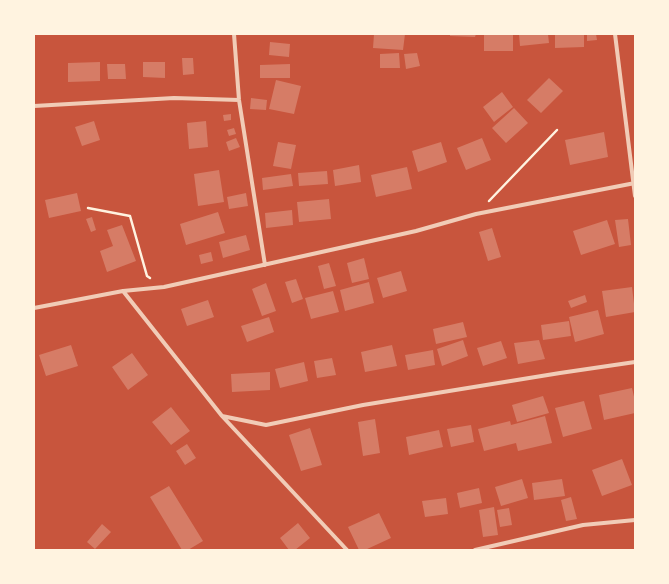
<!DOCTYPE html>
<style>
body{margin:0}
#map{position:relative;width:669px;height:584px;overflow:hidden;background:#c8553d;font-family:Quicksand,sans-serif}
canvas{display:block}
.frame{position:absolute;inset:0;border:35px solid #fff3e0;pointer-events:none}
</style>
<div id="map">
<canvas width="669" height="584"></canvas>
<div class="frame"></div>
</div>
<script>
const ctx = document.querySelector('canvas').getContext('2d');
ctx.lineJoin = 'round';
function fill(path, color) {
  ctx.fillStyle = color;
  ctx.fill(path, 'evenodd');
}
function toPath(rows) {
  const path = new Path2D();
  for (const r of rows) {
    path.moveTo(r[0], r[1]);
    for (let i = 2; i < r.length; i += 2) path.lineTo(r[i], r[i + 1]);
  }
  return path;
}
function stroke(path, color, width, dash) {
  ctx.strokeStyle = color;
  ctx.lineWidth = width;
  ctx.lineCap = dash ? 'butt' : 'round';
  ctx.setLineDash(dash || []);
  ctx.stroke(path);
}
const building = toPath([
 [374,34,405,34,403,50,373,48],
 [450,34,476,34,475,37,450,36],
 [484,34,513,34,513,51,484,51],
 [519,34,548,34,549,43,520,46],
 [555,34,584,34,584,47,555,48],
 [587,34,596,34,597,40,587,41],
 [270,42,290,44,289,57,269,55],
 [399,53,400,68,380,68,380,54],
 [417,53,420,66,406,69,404,54],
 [182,58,193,58,194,74,183,75],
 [100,62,100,81,68,82,68,63],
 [143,62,165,62,165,78,143,77],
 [107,64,125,64,126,79,108,79],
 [290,64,290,78,260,78,260,65],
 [549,78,563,91,541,113,527,100],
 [276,80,301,86,294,114,269,109],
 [502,92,513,107,494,122,483,107],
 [251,98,267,100,266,110,250,109],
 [514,108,528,123,506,143,492,128],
 [231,114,231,120,224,121,223,115],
 [94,121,100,140,82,146,75,127],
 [206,121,208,147,189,149,187,123],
 [234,128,236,134,229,136,227,130],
 [604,132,608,157,570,165,565,140],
 [236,138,240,147,229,151,226,142],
 [482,138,491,160,466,170,457,148],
 [278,142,296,145,291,169,273,166],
 [441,142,447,162,418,172,412,151],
 [359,165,361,182,335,186,333,170],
 [407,167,412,189,376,197,371,175],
 [219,170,224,202,198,206,194,174],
 [327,171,328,184,299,186,298,173],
 [291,174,293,186,263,190,262,178],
 [77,193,81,211,49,218,45,200],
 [246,193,248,206,229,209,227,197],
 [329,199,331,219,299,222,297,202],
 [292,210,293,225,266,228,265,213],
 [218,212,225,233,186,245,180,224],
 [92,217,96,230,91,232,86,219],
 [628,219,631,245,619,247,615,220],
 [607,220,615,244,581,255,573,231],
 [122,225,136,261,107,272,100,251,113,246,107,230],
 [492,228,501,257,488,261,479,232],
 [246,235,250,250,223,258,219,242],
 [211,252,213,261,201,264,199,255],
 [364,258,369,279,352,283,347,263],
 [329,263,336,286,324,289,318,266],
 [401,271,407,291,383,298,377,278],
 [296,279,303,299,292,303,285,282],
 [369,282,374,303,345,311,340,290],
 [266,283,276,311,262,316,252,289],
 [632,287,635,312,606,317,602,291],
 [333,291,339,312,311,319,305,298],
 [585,295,587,302,571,308,568,301],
 [208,300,214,317,187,326,181,309],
 [598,310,604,334,575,342,569,317],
 [269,317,274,332,247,342,241,326],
 [569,321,571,336,543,340,541,325],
 [463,322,467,337,436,344,433,329],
 [463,340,468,356,442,366,437,349],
 [539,340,545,359,518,364,514,343],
 [501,341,507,358,483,366,477,348],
 [71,345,78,366,46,376,39,355],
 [392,345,397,366,365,372,361,352],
 [433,350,435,365,408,370,405,355],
 [132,353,148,375,128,390,112,367],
 [332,358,336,375,317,378,314,361],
 [304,362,308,381,280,388,275,369],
 [270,372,270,390,232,392,231,374],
 [632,388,635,401,635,413,604,420,599,395],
 [543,396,549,413,517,422,512,405],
 [584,401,592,429,563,437,555,408],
 [171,407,190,431,171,445,152,422],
 [545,416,552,443,518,451,516,443,484,451,478,429,510,421,511,425],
 [375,419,380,453,363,456,358,422],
 [471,425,474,442,451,447,447,429],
 [310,428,322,465,301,471,289,435],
 [439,430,443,447,409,455,406,437],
 [187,444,196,458,185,465,176,451],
 [622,459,632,485,602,496,592,470],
 [522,479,528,498,501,506,495,487],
 [562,479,565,496,534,500,532,483],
 [169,486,203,541,188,550,182,550,150,497],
 [479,488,482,503,460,508,457,493],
 [571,497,577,519,566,521,561,500],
 [446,498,448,514,425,517,422,501],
 [494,507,498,535,483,537,479,510],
 [509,508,512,525,500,527,497,510],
 [379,513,391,538,365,550,359,550,348,527],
 [298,523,310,538,295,550,289,550,280,538],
 [102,524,111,532,95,549,87,542]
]);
const path = toPath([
 [489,201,557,130],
 [88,208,130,216,147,276,150,278]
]);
const minor = toPath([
 [234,34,239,100,265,265],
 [615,34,635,196],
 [34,106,174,98,239,100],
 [123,291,222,416,347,550],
 [34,308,123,291,164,287,416,231,476,214,635,183],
 [222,416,266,425,363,405,560,373,635,362],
 [475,550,583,525,635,520]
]);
fill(building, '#d67c66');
stroke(path, '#fff3e0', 2.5);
stroke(minor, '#f1ccb7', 4);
</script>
